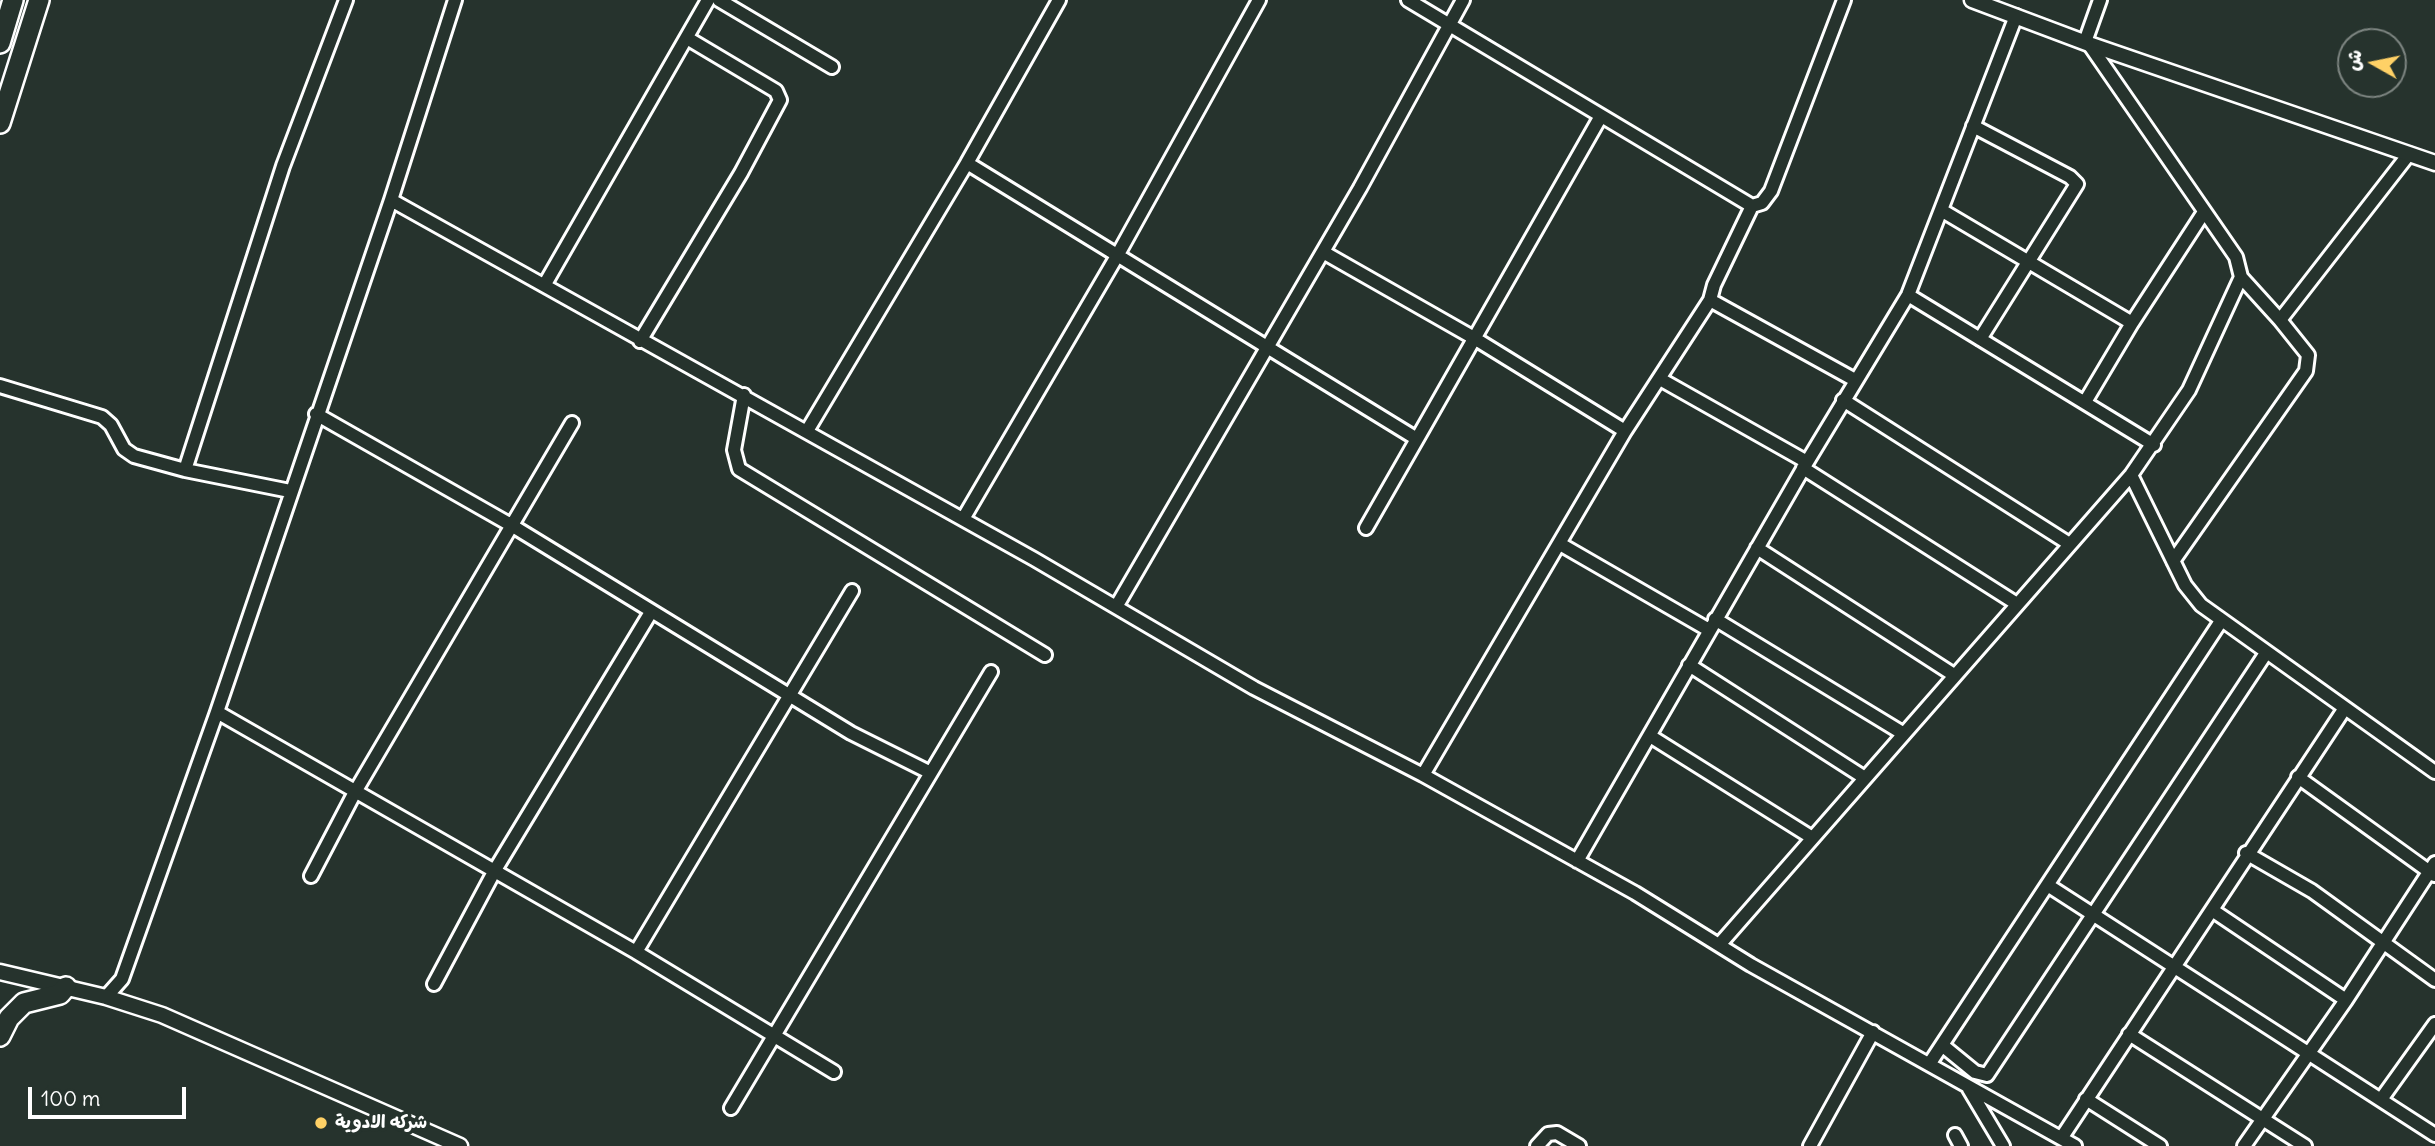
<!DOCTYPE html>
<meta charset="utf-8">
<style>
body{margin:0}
#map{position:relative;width:2435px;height:1146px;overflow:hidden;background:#26332d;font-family:Delius,"Playpen Sans Arabic",sans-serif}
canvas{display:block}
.north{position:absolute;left:2337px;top:28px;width:70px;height:70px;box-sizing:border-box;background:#26332d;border:2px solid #7d8581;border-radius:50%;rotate:279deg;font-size:19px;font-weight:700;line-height:28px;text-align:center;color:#fff}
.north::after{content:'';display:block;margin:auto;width:24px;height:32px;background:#ffd166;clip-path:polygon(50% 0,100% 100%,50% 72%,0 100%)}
.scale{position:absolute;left:28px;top:1087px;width:158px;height:32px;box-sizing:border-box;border:4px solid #fff;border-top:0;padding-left:9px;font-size:21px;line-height:24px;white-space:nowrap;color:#fff;-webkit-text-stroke:5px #26332d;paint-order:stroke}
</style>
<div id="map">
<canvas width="2435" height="1146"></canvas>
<div class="north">ش</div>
<div class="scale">100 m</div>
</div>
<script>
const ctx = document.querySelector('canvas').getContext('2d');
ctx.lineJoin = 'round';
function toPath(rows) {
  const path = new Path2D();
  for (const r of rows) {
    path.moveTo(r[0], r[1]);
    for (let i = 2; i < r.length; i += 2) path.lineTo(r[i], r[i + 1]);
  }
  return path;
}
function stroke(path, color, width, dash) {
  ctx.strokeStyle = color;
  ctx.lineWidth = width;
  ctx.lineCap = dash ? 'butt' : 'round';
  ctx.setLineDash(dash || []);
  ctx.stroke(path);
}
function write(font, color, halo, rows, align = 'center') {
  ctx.font = font + ' Delius,"Playpen Sans Arabic",sans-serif';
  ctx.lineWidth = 7;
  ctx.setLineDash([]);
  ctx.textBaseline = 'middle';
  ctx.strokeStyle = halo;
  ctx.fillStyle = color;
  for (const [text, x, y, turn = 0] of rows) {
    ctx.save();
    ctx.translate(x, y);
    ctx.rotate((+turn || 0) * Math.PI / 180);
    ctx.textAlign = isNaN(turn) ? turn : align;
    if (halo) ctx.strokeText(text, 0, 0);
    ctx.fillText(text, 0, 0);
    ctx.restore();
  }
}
const minor = toPath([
 [719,0,832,67],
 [1408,0,1752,206],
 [2085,42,2100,0],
 [1973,126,2070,177,2077,184,1980,339],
 [967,163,1417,439,1366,528],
 [391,200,1034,559,1254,688,1423,775,1635,893,1751,965,2075,1146],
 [1941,210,2132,323,2085,402],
 [1323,252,1474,338,1625,431],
 [2241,277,2280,320],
 [545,284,708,0],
 [1908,295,2154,445],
 [1710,300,1855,380],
 [2132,323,2204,212],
 [640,341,741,173,780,100,776,91,687,38],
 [1660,379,1807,462],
 [0,386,102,417,111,425,124,449,134,456,185,470,290,491],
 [744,395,734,450,739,469,1045,655],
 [1843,400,2068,543],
 [316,414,511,525,851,733,929,772],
 [807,431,967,163,1059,0],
 [1417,439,1601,116],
 [1803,468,2017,604],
 [185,470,283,166,346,0],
 [2131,475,2185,585,2201,605,2435,772],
 [963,519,1117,256,1259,0],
 [1560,544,1709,630],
 [1757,548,1954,675],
 [2173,561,2306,371,2308,355,2280,320,2409,154],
 [1116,607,1360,188,1463,0],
 [1715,619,1904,734],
 [1689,665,1865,778],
 [217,712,636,952,834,1072],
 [1650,736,1811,837],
 [1423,775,1625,431,1710,300,1714,285,1752,206,1762,203,1771,191,1844,0],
 [2298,777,2434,875],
 [2246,853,2312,891,2435,980],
 [1577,861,1807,462,1908,295,2016,16],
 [311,876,355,792,572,423],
 [2049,886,2435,1135],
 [2212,910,2346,1000],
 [1719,945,2131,475,2189,390,2241,277,2236,257,2089,44],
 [636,952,852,591],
 [434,984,495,870,651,612],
 [106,997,122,979,217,712,391,200,455,0],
 [2129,1034,2305,1146],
 [1942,1045,1975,1072,1987,1075,2266,653],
 [1930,1063,2221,621],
 [1969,1089,2003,1146],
 [2382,1098,2435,1024],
 [2086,1099,2160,1146],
 [731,1108,991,672],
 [1955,1135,1961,1146],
 [2062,1137,2345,708],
 [1537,1146,1548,1134,1557,1133,1579,1146],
 [1810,1146,1873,1032],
 [2244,1146,2346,1000,2435,863]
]);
const tertiary = toPath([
 [1972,0,2089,44,2435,163],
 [0,972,106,997,162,1015,460,1146]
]);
const primary = toPath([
 [0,1036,9,1018,24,1003,60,994,66,987]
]);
const trunk = toPath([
 [0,43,13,0],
 [0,123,39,0]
]);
const markers = [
 [321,1123,7,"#ffd166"]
];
const poiNames = [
 ["شركه الادوية",335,1123]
];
stroke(minor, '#fff', 18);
stroke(tertiary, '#fff', 19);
stroke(primary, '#fff', 24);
stroke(trunk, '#fff', 24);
stroke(minor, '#26332d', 12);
stroke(tertiary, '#26332d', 14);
stroke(primary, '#26332d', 19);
stroke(trunk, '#26332d', 19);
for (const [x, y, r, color] of markers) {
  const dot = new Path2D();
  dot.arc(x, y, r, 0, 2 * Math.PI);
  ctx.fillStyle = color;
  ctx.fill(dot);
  stroke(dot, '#26332d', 2.5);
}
write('bold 18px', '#fff', '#26332d', poiNames, 'left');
</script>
